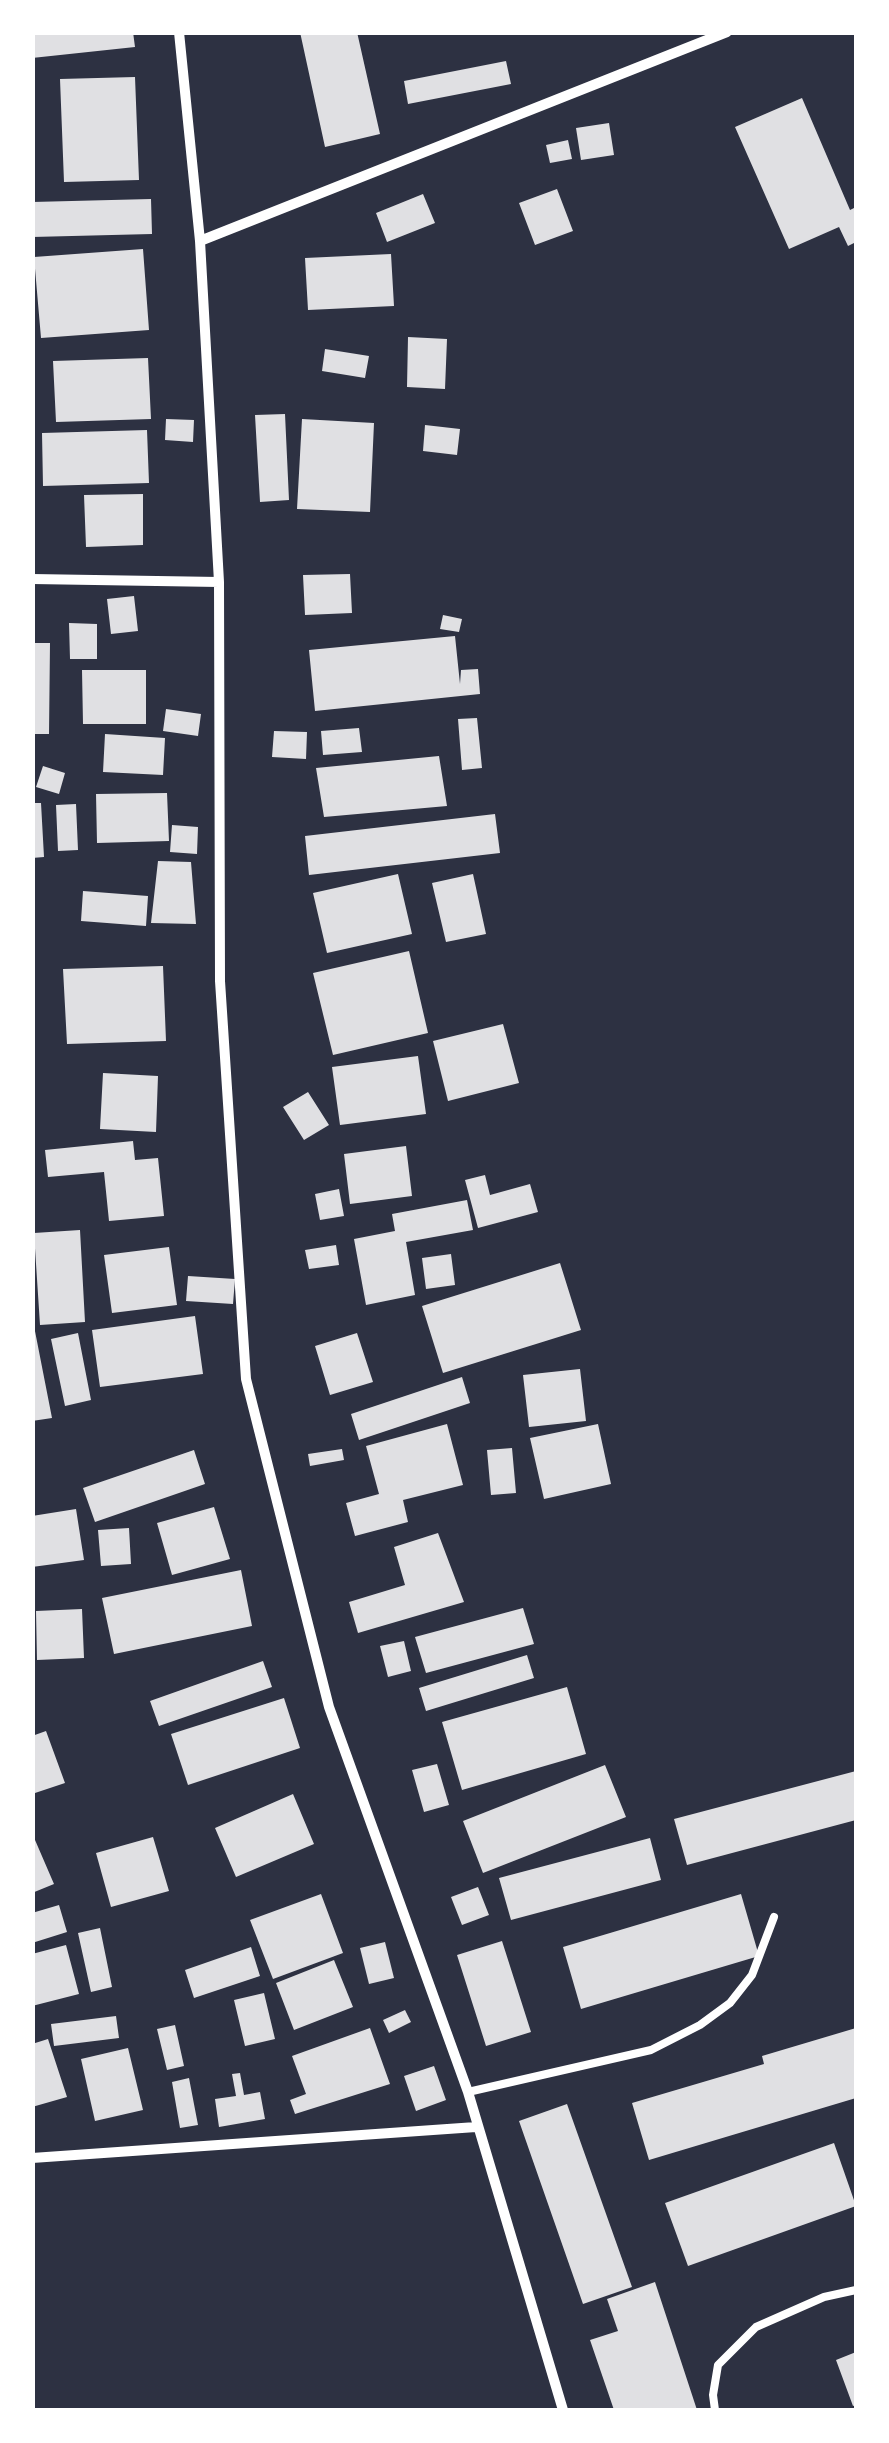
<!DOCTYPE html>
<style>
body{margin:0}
#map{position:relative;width:889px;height:2443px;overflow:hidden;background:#2d3142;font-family:"Fira Sans Condensed",sans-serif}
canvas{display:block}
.frame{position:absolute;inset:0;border:35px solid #fff;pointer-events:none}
</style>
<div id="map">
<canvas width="889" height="2443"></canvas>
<div class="frame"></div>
</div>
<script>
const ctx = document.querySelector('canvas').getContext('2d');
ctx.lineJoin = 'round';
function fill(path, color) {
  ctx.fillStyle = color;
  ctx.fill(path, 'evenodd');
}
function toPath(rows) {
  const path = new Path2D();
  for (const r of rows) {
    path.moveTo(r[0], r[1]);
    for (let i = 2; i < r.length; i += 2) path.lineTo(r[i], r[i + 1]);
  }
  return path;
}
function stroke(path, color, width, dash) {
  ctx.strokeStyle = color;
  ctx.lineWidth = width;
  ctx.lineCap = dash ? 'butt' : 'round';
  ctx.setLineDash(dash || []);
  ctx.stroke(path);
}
const building = toPath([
 [32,32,133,32,135,47,32,58],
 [300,32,357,32,380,134,325,147],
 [506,61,511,84,408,104,404,81],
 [135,77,139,180,64,182,60,79],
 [802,98,850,210,856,207,856,242,848,246,839,227,789,249,735,127],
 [609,123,614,155,581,160,576,128],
 [568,140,572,159,550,163,546,145],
 [557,189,573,231,535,245,519,203],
 [423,194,435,223,387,242,376,213],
 [151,199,152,234,32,237,32,202],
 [143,249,149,330,41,338,34,257],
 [391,254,394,306,308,310,305,258],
 [408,337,447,339,445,389,407,387],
 [325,349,369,356,365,378,322,371],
 [148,358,151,419,56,422,53,361],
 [285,414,289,500,260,502,255,415],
 [166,419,194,420,193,442,165,440],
 [302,419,374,423,370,512,297,509],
 [425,425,460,429,457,455,423,451],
 [147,430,149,483,43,486,42,433],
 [143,494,143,545,86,547,84,495],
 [350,574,352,613,305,615,303,575],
 [134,596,138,631,111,634,107,599],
 [443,615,462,619,459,632,440,629],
 [69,623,97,624,97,659,70,659],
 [455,636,460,684,461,670,478,669,480,694,315,711,309,650],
 [32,643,50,643,49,734,32,734],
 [82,670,146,670,146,724,83,724],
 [166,709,201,714,198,736,163,731],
 [477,718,482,768,462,770,458,719],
 [359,728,362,752,323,755,321,731],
 [274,731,307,732,306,759,272,757],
 [105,734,165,738,163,775,103,772],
 [439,756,447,806,324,817,316,768],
 [43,766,65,773,59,794,36,787],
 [167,793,169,841,97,843,96,794],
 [32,803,41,803,44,857,32,858],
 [76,804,78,850,58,851,56,805],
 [495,814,500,853,309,875,305,836],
 [172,825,198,827,197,854,170,852],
 [158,861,191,862,196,924,151,923],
 [398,874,412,934,327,953,313,893],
 [473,874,486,934,446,942,432,883],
 [83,891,148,896,146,926,81,921],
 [409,951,428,1033,333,1055,313,973],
 [163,966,166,1041,67,1044,63,969],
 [503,1024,519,1083,448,1101,433,1041],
 [418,1056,426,1114,340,1125,332,1067],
 [103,1073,158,1076,156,1132,100,1129],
 [308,1092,329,1125,304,1140,283,1107],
 [133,1141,135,1160,158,1158,164,1216,109,1221,104,1172,48,1177,45,1150],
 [406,1146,412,1196,350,1204,344,1154],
 [485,1175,490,1195,530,1184,538,1212,478,1228,465,1180],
 [339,1189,344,1216,320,1220,315,1194],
 [467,1200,473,1230,406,1242,415,1295,366,1305,354,1239,395,1231,392,1214],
 [80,1230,85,1322,40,1325,34,1233],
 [336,1245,339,1265,309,1269,305,1250],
 [169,1247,177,1305,112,1313,104,1255],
 [451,1254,455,1285,426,1289,422,1258],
 [560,1263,581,1330,443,1373,422,1306],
 [188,1276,235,1279,233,1304,186,1301],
 [195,1316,203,1374,100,1387,92,1330],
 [34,1326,52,1418,32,1421,32,1327],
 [78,1333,91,1400,65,1406,51,1339],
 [357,1333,373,1382,330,1395,315,1346],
 [580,1369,586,1421,529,1427,523,1375],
 [462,1377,470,1403,359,1440,351,1414],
 [447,1424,463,1485,403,1500,408,1522,355,1536,346,1503,379,1494,366,1446],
 [598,1424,611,1484,544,1499,530,1438],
 [512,1448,516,1493,491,1495,487,1450],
 [342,1449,344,1460,310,1466,308,1454],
 [194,1450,205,1484,95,1522,83,1488],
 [214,1507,230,1559,172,1575,157,1523],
 [76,1509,84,1560,32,1567,32,1516],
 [129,1528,131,1564,101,1566,98,1530],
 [438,1533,464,1602,358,1633,349,1602,405,1585,394,1547],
 [241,1570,252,1626,114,1654,102,1598],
 [523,1608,534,1644,426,1673,415,1637],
 [82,1609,84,1658,37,1660,36,1611],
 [404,1641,411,1671,388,1677,380,1646],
 [527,1655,534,1678,426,1711,419,1688],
 [263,1661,272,1687,159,1726,150,1701],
 [567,1687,586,1754,462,1790,442,1722],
 [284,1698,300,1748,188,1785,171,1734],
 [46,1731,65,1783,32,1794,32,1736],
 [437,1764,449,1805,424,1812,412,1770],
 [605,1765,626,1817,483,1873,463,1821],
 [856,1771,856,1820,687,1865,674,1819],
 [293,1794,314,1844,236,1877,215,1828],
 [32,1833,54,1884,32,1893],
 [153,1837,169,1891,111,1907,96,1853],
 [650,1838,661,1880,511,1920,499,1878],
 [478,1887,489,1915,462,1925,451,1897],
 [321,1894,343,1953,273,1979,250,1920],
 [741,1894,759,1956,581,2009,563,1947],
 [59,1905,67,1932,32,1943,32,1913],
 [100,1928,112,1987,91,1992,78,1933],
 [502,1941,531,2032,486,2046,457,1955],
 [385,1942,394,1978,369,1984,360,1948],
 [66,1945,79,1994,32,2006,32,1954],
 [251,1947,260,1976,194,1998,185,1970],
 [334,1960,353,2007,294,2030,276,1983],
 [264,1993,275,2039,245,2046,234,2000],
 [405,2010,411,2022,389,2033,383,2020],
 [116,2016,119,2038,54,2046,51,2024],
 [175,2025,184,2066,167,2070,157,2029],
 [370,2028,390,2084,295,2114,290,2100,306,2094,292,2056],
 [856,2028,856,2098,649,2160,632,2103,764,2064,762,2056],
 [48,2039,67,2097,32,2107,32,2044],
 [128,2048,143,2110,95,2121,81,2059],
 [434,2066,446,2100,416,2111,404,2076],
 [240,2073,244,2095,260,2092,265,2119,219,2127,215,2099,236,2096,232,2074],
 [189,2078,198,2125,180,2128,172,2082],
 [567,2104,632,2287,583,2304,519,2121],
 [834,2143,856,2206,688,2266,665,2203],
 [655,2282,697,2410,614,2410,590,2340,618,2331,607,2299],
 [856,2352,856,2405,853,2406,836,2360]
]);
const service = toPath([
 [468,2092,651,2050,700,2025,730,2003,752,1975,774,1917],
 [715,2410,713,2395,718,2365,756,2327,824,2297,856,2290]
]);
const minor = toPath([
 [179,32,200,241,219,582,220,981,246,1379,329,1707,468,2092,563,2410],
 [200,241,727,32],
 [32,579,219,582],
 [32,2158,476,2127]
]);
fill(building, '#e0e0e3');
stroke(service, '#fff', 8);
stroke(minor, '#fff', 10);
</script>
